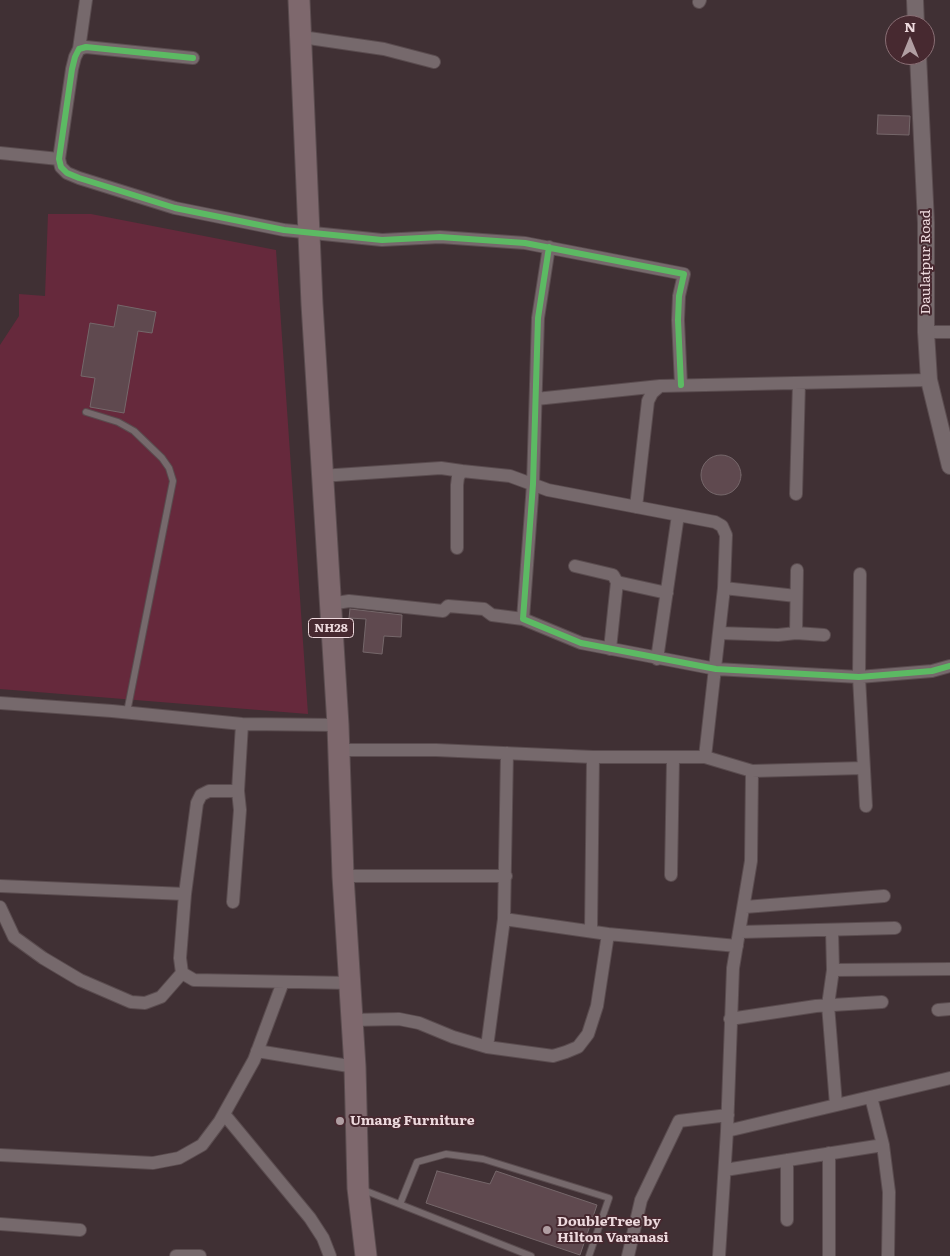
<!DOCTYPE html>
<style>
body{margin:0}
#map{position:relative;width:950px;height:1256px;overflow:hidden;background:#403034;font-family:Literata,serif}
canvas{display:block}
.north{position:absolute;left:885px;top:15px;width:50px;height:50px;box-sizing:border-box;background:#472930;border:1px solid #896f75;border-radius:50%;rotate:0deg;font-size:14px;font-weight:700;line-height:20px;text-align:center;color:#edd9dd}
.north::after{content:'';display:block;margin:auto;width:18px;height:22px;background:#b09ea2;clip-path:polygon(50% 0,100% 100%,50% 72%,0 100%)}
</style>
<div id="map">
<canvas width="950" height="1256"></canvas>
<div class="north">N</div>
</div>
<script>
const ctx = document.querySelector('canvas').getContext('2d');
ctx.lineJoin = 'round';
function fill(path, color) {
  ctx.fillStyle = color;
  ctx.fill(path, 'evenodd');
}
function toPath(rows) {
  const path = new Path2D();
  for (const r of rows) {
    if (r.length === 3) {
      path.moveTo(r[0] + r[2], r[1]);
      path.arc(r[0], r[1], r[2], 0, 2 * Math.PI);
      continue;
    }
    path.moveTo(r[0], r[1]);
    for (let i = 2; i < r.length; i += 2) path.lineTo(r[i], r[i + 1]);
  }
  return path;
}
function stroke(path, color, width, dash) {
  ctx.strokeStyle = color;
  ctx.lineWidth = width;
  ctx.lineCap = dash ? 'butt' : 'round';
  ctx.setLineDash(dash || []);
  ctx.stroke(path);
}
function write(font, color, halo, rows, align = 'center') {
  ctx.font = font + ' Literata,serif';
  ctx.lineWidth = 4;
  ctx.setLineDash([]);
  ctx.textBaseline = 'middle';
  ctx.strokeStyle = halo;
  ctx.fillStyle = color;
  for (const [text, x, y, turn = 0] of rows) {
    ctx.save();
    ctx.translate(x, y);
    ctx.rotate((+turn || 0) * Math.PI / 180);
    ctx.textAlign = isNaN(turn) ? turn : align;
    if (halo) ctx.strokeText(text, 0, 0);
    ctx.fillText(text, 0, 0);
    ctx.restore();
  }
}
const green = toPath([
 [48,214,91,214,276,250,308,714,0,689,0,345,19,316,19,294,45,296]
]);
const building = toPath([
 [878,115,910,116,909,135,877,134,878,115],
 [118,305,156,312,152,333,138,331,124,413,90,407,95,378,81,376,90,323,114,327,118,305],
 [721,475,20],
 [350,609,402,615,401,637,384,636,382,654,363,652,366,619,349,618,350,609],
 [437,1171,490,1184,496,1171,597,1205,580,1255,426,1203,437,1171]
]);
const service = toPath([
 [86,412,118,422,134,431,162,458,169,468,173,481,127,712],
 [361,1189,531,1256],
 [400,1204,417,1162,446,1154,483,1159,609,1198,589,1256]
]);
const minor = toPath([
 [699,2,700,0],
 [302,37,384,49,434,62],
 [79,49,86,0],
 [193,58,86,47,79,49,75,57,72,69,59,159,61,167,67,173,79,178,175,208,284,230,382,240,440,237,525,243,684,274,679,296,678,320,681,385],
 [0,153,59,159],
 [549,247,538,318,533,484,523,619,581,643,716,669,859,677,932,671,950,666],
 [926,332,950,332],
 [536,399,660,386],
 [321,476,441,468,462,471],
 [796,494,799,383],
 [636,507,648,401,652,393,660,386,929,380],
 [457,548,457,485,458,477,462,471,510,476,548,490,715,522,722,526,726,535,724,588,705,757],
 [575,566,613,575,617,582,667,593],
 [860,574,859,677,866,806],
 [724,588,796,596],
 [330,604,349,601,443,611,448,606,484,609,492,615,523,619],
 [719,633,778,635,796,633,797,570],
 [796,633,824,635],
 [610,649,617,582],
 [657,659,678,515],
 [0,703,112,711,242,724,338,725],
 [338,750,436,750,593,757,705,757,752,771,863,768],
 [238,791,209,791,201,795,197,803,185,894,180,958,182,973,194,980,350,983],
 [671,875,673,759],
 [343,876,506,876],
 [0,886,185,894],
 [233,902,240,810,238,791,242,724],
 [0,907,14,937,43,958,80,980,131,1002,145,1003,161,997,182,973],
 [745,907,884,896],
 [504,919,608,934,737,946],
 [832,930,833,970,828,1005,836,1105],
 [591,931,593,757],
 [740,932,895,928],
 [833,970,950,969],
 [938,1010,950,1009],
 [730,1019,816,1006,882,1002],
 [351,1020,399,1019,419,1023,453,1037,487,1047,553,1056,566,1052,578,1047,588,1034,597,1006,608,934],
 [487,1047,504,919,507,753],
 [257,1051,355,1067],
 [871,1097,883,1145,889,1192,888,1256],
 [224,1114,310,1218,323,1238,330,1256],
 [727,1131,950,1078],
 [829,1153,829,1256],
 [0,1155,153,1163,179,1158,202,1145,220,1121,254,1060,283,982],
 [787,1160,787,1220],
 [725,1170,883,1145],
 [0,1224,80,1230],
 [176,1256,200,1256],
 [628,1256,641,1200,679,1121,728,1115],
 [719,1256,727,1131,733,968,751,861,752,771]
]);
const tertiary = toPath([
 [915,0,916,25],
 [918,55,926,223,926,332,929,380,950,466]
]);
const trunk = toPath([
 [299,0,312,304,338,725,343,876,355,1067,358,1188,366,1256]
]);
const cycleway = toPath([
 [193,58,86,47,79,49,75,57,72,69,59,159,61,167,67,173,79,178,175,208,284,230,382,240,440,237,525,243,684,274,679,296,678,320,681,385],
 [549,247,538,318,533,484,523,619,581,643,716,669,859,677,932,671,950,666]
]);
const markers = [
 [340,1121,5,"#b09ea2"],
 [547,1230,5,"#b09ea2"]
];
const shields = [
 [331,628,45]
];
const shieldNames = [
 ["NH28",331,628]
];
const streetNames = [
 ["Daulatpur Road",926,262,-90]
];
const poiNames = [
 ["Umang Furniture",350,1121],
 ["DoubleTree by",557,1222],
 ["Hilton Varanasi",557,1238]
];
fill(green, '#66293c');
fill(building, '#5f494f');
stroke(building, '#75676a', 1);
stroke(service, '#5a4c4f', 8);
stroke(minor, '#5a4c4f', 14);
stroke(tertiary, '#5a4c4f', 18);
stroke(trunk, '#5a4c4f', 23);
stroke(service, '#76696c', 6);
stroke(minor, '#76696c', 12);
stroke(tertiary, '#76696c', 16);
stroke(trunk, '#7e686d', 21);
stroke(cycleway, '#5cba63', 6);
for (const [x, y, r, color] of markers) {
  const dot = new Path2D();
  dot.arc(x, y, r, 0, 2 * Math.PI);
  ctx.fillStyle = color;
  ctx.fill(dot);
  stroke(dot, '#472930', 2);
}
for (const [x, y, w] of shields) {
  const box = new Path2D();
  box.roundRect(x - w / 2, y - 9.5, w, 19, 4);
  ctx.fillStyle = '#472930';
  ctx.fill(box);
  stroke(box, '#edd9dd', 1);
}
write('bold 12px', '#edd9dd', null, shieldNames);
write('14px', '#edd9dd', '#472930', streetNames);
write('bold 14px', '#edd9dd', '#472930', poiNames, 'left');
</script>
